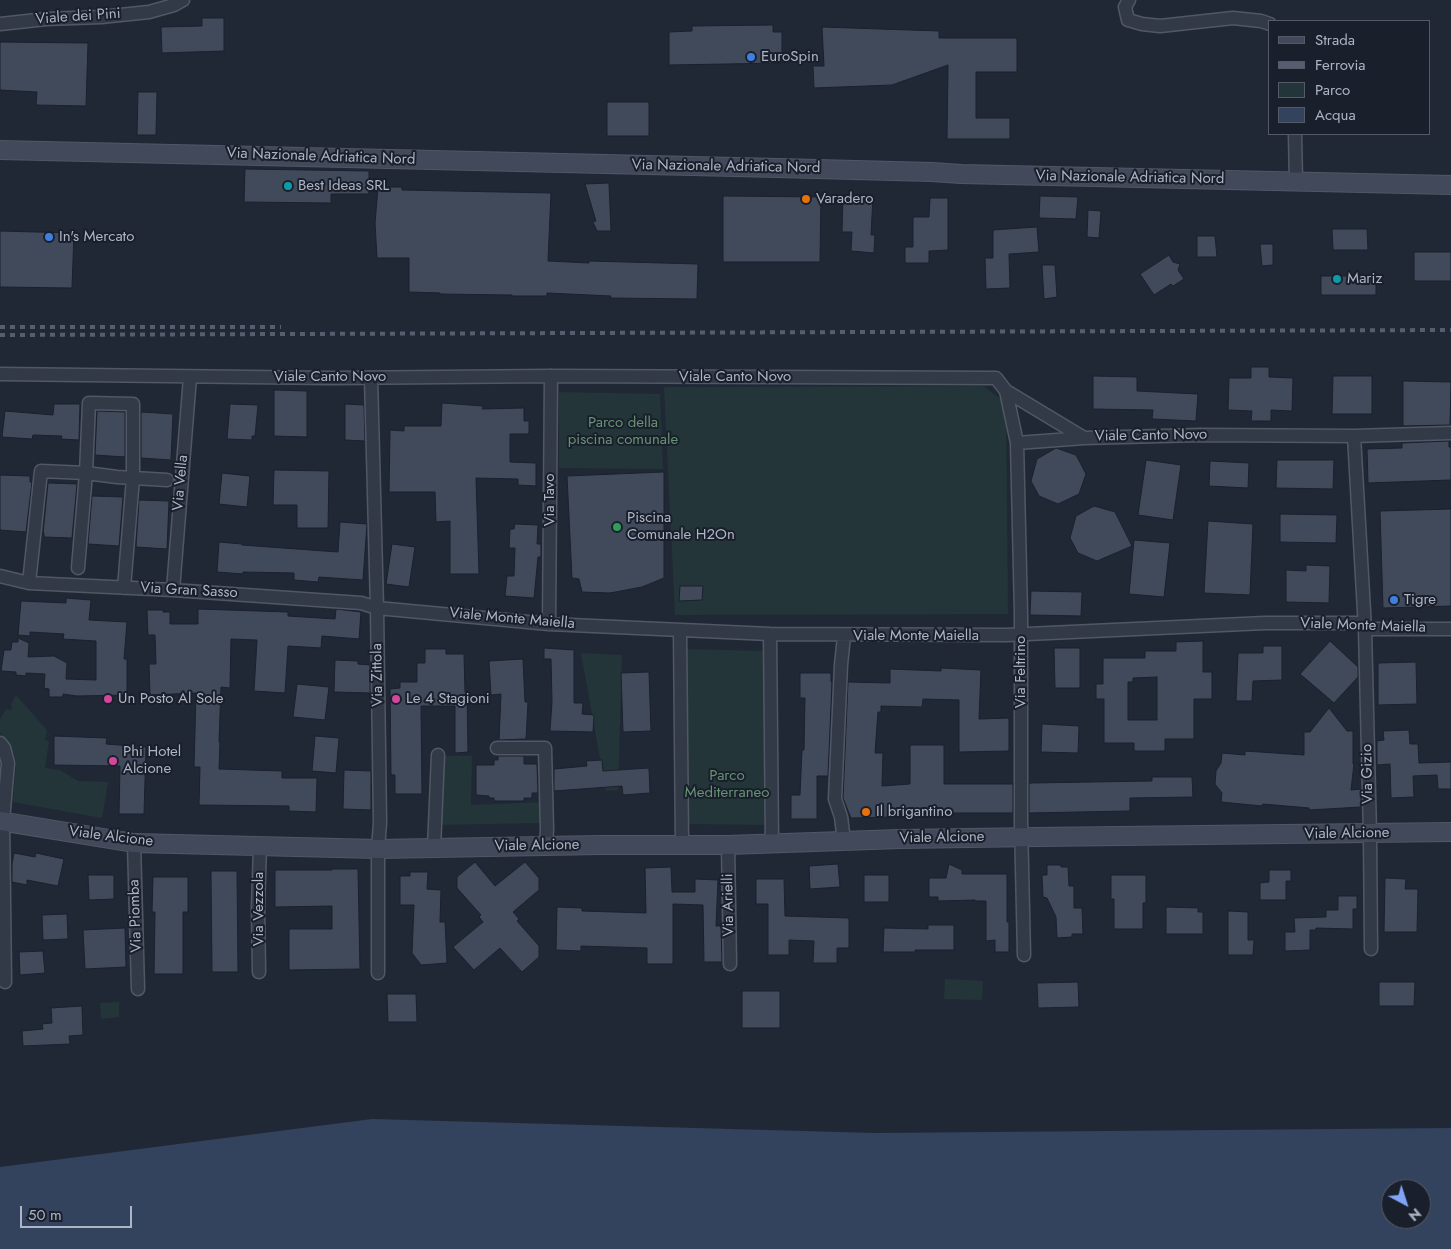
<!DOCTYPE html>
<style>
body{margin:0}
#map{position:relative;width:1451px;height:1249px;overflow:hidden;background:#202836;font-family:Jost,sans-serif}
canvas{display:block}
.legend{position:absolute;left:1268px;top:20px;width:162px;height:115px;box-sizing:border-box;background:#191f2b;border:1px solid #545b68;margin:0;padding:6px 9px;list-style:none;font-size:15px;color:#adb4c4}
.legend li{display:flex;align-items:center;gap:10px;height:25px}
.legend b{width:25px;border:1px solid #545b68}
.north{position:absolute;left:1381px;top:1179px;width:50px;height:50px;box-sizing:border-box;background:#191f2b;border:1px solid #545b68;border-radius:50%;rotate:140deg;font-size:14px;font-weight:700;line-height:20px;text-align:center;color:#adb4c4}
.north::after{content:'';display:block;margin:auto;width:18px;height:22px;background:#80a5f5;clip-path:polygon(50% 0,100% 100%,50% 72%,0 100%)}
.scale{position:absolute;left:20px;top:1206px;width:112px;height:22px;box-sizing:border-box;border:2px solid #adb4c4;border-top:0;padding-left:6px;font-size:15px;line-height:18px;white-space:nowrap;color:#adb4c4;-webkit-text-stroke:4px #191f2b;paint-order:stroke}
</style>
<div id="map">
<canvas width="1451" height="1249"></canvas>
<ul class="legend">
<li><b style="height:6px;background:#41495a"></b>Strada</li>
<li><b style="height:6px;background:#555d6e"></b>Ferrovia</li>
<li><b style="height:14px;background:#233538"></b>Parco</li>
<li><b style="height:14px;background:#33425d"></b>Acqua</li>
</ul>
<div class="north">N</div>
<div class="scale">50 m</div>
</div>
<script>
const ctx = document.querySelector('canvas').getContext('2d');
ctx.lineJoin = 'round';
function fill(path, color) {
  ctx.fillStyle = color;
  ctx.fill(path, 'evenodd');
}
function toPath(rows) {
  const path = new Path2D();
  for (const r of rows) {
    path.moveTo(r[0], r[1]);
    for (let i = 2; i < r.length; i += 2) path.lineTo(r[i], r[i + 1]);
  }
  return path;
}
function stroke(path, color, width, dash) {
  ctx.strokeStyle = color;
  ctx.lineWidth = width;
  ctx.lineCap = dash ? 'butt' : 'round';
  ctx.setLineDash(dash || []);
  ctx.stroke(path);
}
function write(font, color, halo, rows, align = 'center') {
  ctx.font = font + ' Jost,sans-serif';
  ctx.lineWidth = 4;
  ctx.setLineDash([]);
  ctx.textBaseline = 'middle';
  ctx.strokeStyle = halo;
  ctx.fillStyle = color;
  for (const [text, x, y, turn = 0] of rows) {
    ctx.save();
    ctx.translate(x, y);
    ctx.rotate((+turn || 0) * Math.PI / 180);
    ctx.textAlign = isNaN(turn) ? turn : align;
    if (halo) ctx.strokeText(text, 0, 0);
    ctx.fillText(text, 0, 0);
    ctx.restore();
  }
}
const green = toPath([
 [983,386,1006,403,1008,614,675,615,664,387],
 [559,392,660,394,663,469,559,468],
 [685,649,764,651,769,825,688,824],
 [581,653,622,655,618,790,606,791],
 [16,695,47,730,45,740,49,741,45,768,60,770,78,781,108,782,102,818,13,802,16,762,13,751,0,732,0,719,6,709,11,710,12,708,11,704],
 [444,756,472,756,471,805,541,802,543,823,437,825],
 [945,979,983,981,982,1000,944,999],
 [119,1002,119,1017,101,1019,100,1003]
]);
const water = toPath([
 [372,1119,875,1133,1451,1128,1451,1249,0,1249,0,1167],
 [1391,1189,1421,1189,1421,1219,1391,1219]
]);
const building = toPath([
 [202,18,224,18,224,51,162,53,161,27,202,26,202,18],
 [773,25,773,32,782,32,782,63,669,65,669,32,692,31,692,26,773,25],
 [822,27,939,31,939,38,1017,38,1017,72,976,72,976,118,1010,118,1010,139,947,139,948,65,892,85,814,88,813,66,824,66,822,27],
 [0,42,88,43,86,106,36,105,37,92,0,90,0,42],
 [138,92,157,92,156,135,137,135,138,92],
 [607,102,649,102,649,136,607,136,607,102],
 [245,169,369,171,369,194,331,194,331,203,244,202,245,169],
 [609,183,611,231,597,231,593,222,596,221,585,184,609,183],
 [378,187,402,187,402,190,551,193,548,261,589,263,589,261,698,264,697,299,610,298,611,296,547,293,547,296,512,296,512,295,440,294,440,293,409,292,409,258,377,258,375,223,378,187],
 [723,196,821,197,820,262,723,262,723,196],
 [843,196,873,197,871,235,875,235,874,253,851,251,852,232,842,232,843,196],
 [1040,196,1078,197,1076,219,1039,218,1040,196],
 [930,198,948,198,948,250,929,251,929,263,905,263,905,247,913,247,913,217,929,217,930,198],
 [1088,210,1101,211,1099,238,1087,237,1088,210],
 [1037,227,1039,252,1009,254,1010,288,986,289,985,258,993,258,993,230,1037,227],
 [1332,229,1367,229,1368,250,1333,250,1332,229],
 [0,231,74,233,72,288,0,287,0,231],
 [1197,236,1215,236,1217,257,1197,257,1197,236],
 [1260,244,1273,244,1273,265,1262,266,1260,244],
 [1414,252,1451,252,1451,281,1414,281,1414,252],
 [1169,255,1173,262,1180,264,1178,270,1184,279,1173,286,1171,284,1154,295,1140,274,1169,255],
 [1042,265,1055,265,1057,297,1044,299,1042,265],
 [1321,276,1376,276,1376,295,1321,295,1321,276],
 [1251,367,1269,367,1269,377,1293,378,1292,411,1271,410,1271,421,1251,421,1252,411,1228,410,1229,378,1251,378,1251,367],
 [1093,376,1137,377,1137,391,1198,394,1196,421,1152,419,1153,410,1093,409,1093,376],
 [1333,376,1372,376,1372,414,1332,414,1333,376],
 [1403,381,1451,382,1450,425,1403,426,1403,381],
 [274,390,307,391,307,437,274,436,274,390],
 [442,403,483,406,482,409,524,408,524,421,529,421,529,434,510,434,510,462,536,463,536,486,518,485,518,479,476,478,479,574,450,574,450,521,436,522,435,492,389,492,390,430,404,431,404,426,441,426,442,403],
 [54,404,80,404,79,440,61,439,62,436,33,435,32,439,2,437,5,411,53,415,54,404],
 [230,404,258,405,255,436,252,436,252,440,227,439,230,404],
 [345,404,364,405,365,441,345,440,345,404],
 [97,411,125,412,125,457,95,455,97,411],
 [141,412,173,414,171,460,141,458,141,412],
 [1449,441,1449,447,1451,447,1451,480,1368,483,1367,449,1402,448,1402,443,1449,441],
 [1056,448,1076,455,1086,474,1079,494,1058,504,1039,496,1031,481,1037,459,1056,448],
 [1146,460,1181,465,1173,520,1138,515,1146,460],
 [1277,460,1334,460,1333,489,1276,488,1277,460],
 [1210,461,1249,463,1248,488,1209,486,1210,461],
 [274,470,329,471,328,528,297,528,297,505,273,505,274,470],
 [664,472,664,578,642,587,610,593,582,592,579,579,572,578,567,476,664,472],
 [222,473,250,476,247,507,219,504,222,473],
 [0,475,30,476,30,482,32,482,26,532,0,530,0,475],
 [48,483,77,484,72,538,44,537,44,533,43,533,48,483],
 [92,496,123,497,119,546,88,544,92,496],
 [139,500,169,501,167,549,136,547,139,500],
 [1094,506,1115,512,1132,546,1097,561,1078,553,1070,538,1076,516,1094,506],
 [1451,509,1451,606,1383,608,1380,511,1451,509],
 [1280,514,1337,515,1336,543,1280,542,1280,514],
 [1208,521,1253,524,1250,595,1204,593,1208,521],
 [340,522,367,524,363,580,319,577,318,582,294,580,294,573,243,572,243,574,217,572,219,542,242,544,242,545,338,552,340,522],
 [515,524,538,525,537,544,541,544,541,557,538,557,534,598,505,596,507,576,514,576,515,548,509,548,510,529,514,529,515,524],
 [1134,540,1170,543,1164,597,1129,594,1134,540],
 [392,544,415,547,409,587,386,584,392,544],
 [1306,565,1330,566,1329,603,1286,602,1286,570,1306,571,1306,565],
 [680,586,703,586,702,600,679,601,680,586],
 [1031,591,1082,592,1081,616,1030,615,1031,591],
 [66,598,91,600,89,620,127,622,124,659,127,659,127,695,77,696,63,694,63,697,49,697,49,689,44,688,45,674,26,673,26,676,16,675,16,672,1,671,4,650,11,650,12,642,18,642,18,638,29,643,28,657,54,656,67,663,66,679,96,680,96,641,63,639,64,634,30,632,30,636,18,635,21,601,66,603,66,598],
 [198,609,288,612,288,616,335,619,336,609,361,612,359,639,322,636,321,648,288,646,285,693,254,691,257,640,231,639,230,688,221,687,219,742,220,742,219,769,282,771,282,778,317,778,316,812,289,811,289,806,199,805,200,767,194,767,196,693,150,695,149,664,156,664,155,635,148,635,147,610,163,610,163,612,170,612,170,624,198,624,198,609],
 [1203,641,1203,672,1212,672,1212,699,1194,699,1194,739,1165,739,1165,751,1134,751,1134,743,1104,743,1104,699,1096,699,1096,684,1103,684,1103,658,1145,658,1145,651,1176,651,1176,642,1203,641],
 [1157,677,1157,720,1128,720,1128,682,1133,682,1133,678,1157,677],
 [1330,641,1358,667,1358,677,1334,703,1300,674,1330,641],
 [1263,646,1282,646,1282,680,1253,681,1252,701,1236,701,1238,653,1263,653,1263,646],
 [544,648,574,650,574,703,583,703,582,714,594,715,593,732,550,731,552,702,551,659,544,659,544,648],
 [1054,648,1080,648,1080,688,1055,688,1054,648],
 [425,649,446,649,446,654,464,654,465,692,467,692,468,752,455,753,455,706,421,706,422,794,395,794,395,775,391,775,390,689,400,688,400,682,417,682,417,663,425,663,425,649],
 [523,659,525,702,528,702,526,739,499,740,501,694,491,695,489,661,523,659],
 [335,660,358,661,358,664,370,665,370,693,334,692,335,660],
 [1416,662,1417,704,1378,705,1378,663,1416,662],
 [941,668,981,670,979,719,1009,718,1009,751,959,752,959,700,923,699,922,707,881,706,881,712,878,712,875,753,883,753,882,786,910,784,910,745,944,745,944,784,1013,784,1013,813,893,813,893,817,851,818,843,798,848,682,890,683,890,669,941,671,941,668],
 [649,672,651,731,623,732,621,673,649,672],
 [800,673,831,673,831,682,832,682,828,776,817,776,817,819,791,819,791,795,800,795,802,750,804,750,805,698,800,698,800,673],
 [297,684,329,687,325,720,293,717,297,684],
 [1329,708,1347,731,1353,731,1353,764,1354,764,1351,790,1361,789,1361,807,1309,810,1309,808,1263,804,1262,806,1221,802,1222,793,1215,784,1216,771,1221,763,1222,753,1245,755,1245,751,1304,755,1304,732,1310,732,1329,708],
 [1042,724,1079,726,1078,753,1041,752,1042,724],
 [1409,730,1410,744,1418,744,1419,763,1451,762,1451,789,1438,789,1437,775,1413,776,1414,797,1391,798,1390,764,1377,765,1377,741,1384,740,1383,731,1409,730],
 [54,736,107,738,106,744,146,747,144,814,119,814,120,766,54,765,54,736],
 [315,736,339,738,336,773,312,771,315,736],
 [498,756,524,756,524,764,537,764,538,793,532,793,532,798,524,798,524,801,494,801,494,798,489,798,489,796,476,795,476,765,494,765,494,760,498,760,498,756],
 [602,760,603,771,649,768,650,793,623,795,622,786,554,791,554,769,587,766,586,761,602,760],
 [344,770,371,771,371,810,343,809,344,770],
 [1152,777,1192,777,1193,797,1130,798,1130,811,1029,813,1029,784,1031,783,1152,781,1152,777],
 [14,853,35,857,36,853,64,859,58,886,27,880,27,885,12,882,12,864,14,853],
 [475,862,495,886,525,862,539,878,539,890,513,912,519,919,517,921,539,946,539,957,522,972,500,948,474,970,453,947,483,922,479,917,481,915,457,888,457,877,475,862],
 [838,864,840,887,810,889,809,866,838,864],
 [949,864,962,870,962,874,1007,874,1007,922,1009,922,1009,952,995,952,995,940,986,941,986,901,975,901,975,900,938,901,938,897,929,897,929,878,946,878,949,864],
 [1047,865,1061,865,1061,867,1068,867,1069,886,1074,886,1074,908,1082,908,1083,934,1072,934,1072,937,1057,938,1056,917,1047,898,1043,897,1042,875,1047,875,1047,865],
 [671,867,672,892,695,892,695,879,718,880,716,926,721,926,722,962,704,962,703,905,673,904,673,964,647,964,647,948,581,946,581,951,556,950,557,907,582,908,582,911,646,913,645,868,671,867],
 [332,869,358,869,360,969,289,970,289,929,332,929,332,906,275,907,275,870,332,870,332,869],
 [1269,870,1291,870,1291,881,1286,881,1286,900,1260,900,1260,883,1269,882,1269,870],
 [211,871,237,871,238,972,212,972,211,871],
 [410,872,428,872,427,889,441,890,440,922,445,922,447,963,421,965,412,953,414,905,400,905,400,876,410,876,410,872],
 [88,875,114,875,114,899,89,900,88,875],
 [864,875,889,875,889,902,864,902,864,875],
 [1111,875,1146,875,1146,903,1143,903,1143,929,1114,929,1114,899,1111,899,1111,875],
 [153,877,188,877,188,912,183,912,183,974,154,974,155,912,152,912,153,877],
 [1385,878,1406,879,1405,889,1418,889,1417,932,1384,932,1385,878],
 [756,879,784,879,785,916,849,918,849,948,837,948,837,963,813,963,814,941,789,940,789,955,768,955,768,904,756,904,756,879],
 [1338,896,1357,896,1357,909,1353,909,1353,929,1316,928,1316,930,1310,930,1310,950,1285,951,1285,932,1295,932,1294,918,1326,917,1326,910,1338,910,1338,896],
 [1166,907,1198,908,1198,912,1203,912,1203,934,1166,934,1166,907],
 [1228,911,1248,912,1248,940,1254,940,1253,955,1228,955,1228,911],
 [67,914,68,939,43,940,42,915,67,914],
 [928,925,954,925,954,950,915,950,915,952,883,952,884,928,928,929,928,925],
 [125,928,126,967,85,969,83,930,125,928],
 [43,951,45,973,20,975,19,952,43,951],
 [1078,982,1079,1007,1038,1008,1037,983,1078,982],
 [1379,982,1415,982,1414,1006,1379,1006,1379,982],
 [742,991,780,991,780,1028,742,1028,742,991],
 [387,994,416,994,417,1022,388,1022,387,994],
 [82,1006,83,1035,69,1036,70,1044,23,1046,22,1031,43,1029,42,1024,52,1023,51,1008,82,1006]
]);
const street = toPath([
 [1129,0,1125,7,1128,20,1142,24,1160,26,1233,18,1261,21,1270,24],
 [0,24,46,19,101,17,149,12,174,5,183,0],
 [1295,134,1296,182],
 [0,374,333,378,551,376,996,378,1006,391,1084,438,1200,435,1354,436,1451,433],
 [371,378,377,608,380,823,378,849,378,973],
 [1006,391,1017,443,1021,614,1021,822,1024,955],
 [1354,436,1365,629,1451,629],
 [1017,443,1084,438],
 [78,568,86,473,89,403,133,404,133,478,124,588],
 [0,576,29,583,173,590,361,603,377,608,549,624,770,634,1006,635,1265,623,1365,623],
 [29,583,41,471,86,473,117,477,167,480],
 [173,590,190,377],
 [549,624,551,376],
 [1365,629,1370,834,1371,949],
 [680,631,682,845],
 [770,634,772,843],
 [844,636,841,665,835,799,841,817,844,841],
 [0,743,4,748,8,763,3,821,5,982],
 [497,748,545,748,547,829,546,846],
 [134,843,138,989],
 [728,845,730,964],
 [434,848,438,755],
 [259,972,258,908,260,846]
]);
const secondary = toPath([
 [0,150,778,168,932,172,961,174,1451,185],
 [0,821,134,843,378,849,600,845,728,845,900,839,1037,837,1451,832]
]);
const rail = toPath([
 [0,327,281,327],
 [0,335,1451,330]
]);
const markers = [
 [751,57,5,"#3f7fe0"],
 [288,186,5,"#0f9aa8"],
 [806,199,5,"#e8710a"],
 [49,237,5,"#3f7fe0"],
 [1337,279,5,"#0f9aa8"],
 [617,527,5,"#2e9e5b"],
 [1394,600,5,"#3f7fe0"],
 [108,699,5,"#d1479c"],
 [396,699,5,"#d1479c"],
 [113,761,5,"#d1479c"],
 [866,812,5,"#e8710a"]
];
const streetNames = [
 ["Viale dei Pini",78,17,-4],
 ["Via Nazionale Adriatica Nord",321,157,2],
 ["Via Nazionale Adriatica Nord",726,167,1],
 ["Via Nazionale Adriatica Nord",1130,178,1],
 ["Viale Canto Novo",330,377],
 ["Viale Canto Novo",735,377],
 ["Viale Canto Novo",1151,436,-1],
 ["Via Vella",181,483,-85],
 ["Via Tavo",550,500,-90],
 ["Via Gran Sasso",189,591,3],
 ["Viale Monte Maiella",512,619,5],
 ["Viale Monte Maiella",1363,626,2],
 ["Viale Monte Maiella",916,636],
 ["Via Feltrino",1021,672,-90],
 ["Via Zittola",378,675,-91],
 ["Via Gizio",1368,774,-91],
 ["Viale Alcione",1347,834,-1],
 ["Viale Alcione",111,837,7],
 ["Viale Alcione",942,838,-1],
 ["Viale Alcione",537,846,-1],
 ["Via Arielli",729,905,-91],
 ["Via Vezzola",259,909,-90],
 ["Via Piomba",136,916,-92]
];
const poiNames = [
 ["EuroSpin",761,57],
 ["Best Ideas SRL",298,186],
 ["Varadero",816,199],
 ["In's Mercato",59,237],
 ["Mariz",1347,279],
 ["Piscina",627,518],
 ["Comunale H2On",627,535],
 ["Tigre",1404,600],
 ["Un Posto Al Sole",118,699],
 ["Le 4 Stagioni",406,699],
 ["Phi Hotel",123,752],
 ["Alcione",123,769],
 ["Il brigantino",876,812]
];
const parkNames = [
 ["Parco della",623,423],
 ["piscina comunale",623,440],
 ["Parco",727,776],
 ["Mediterraneo",727,793]
];
fill(green, '#233538');
fill(water, '#33425d');
fill(building, '#414a5b');
stroke(building, '#1b212d', 1);
stroke(street, '#515765', 15);
stroke(secondary, '#515765', 20);
stroke(street, '#333a47', 12);
stroke(secondary, '#41495a', 18);
stroke(rail, '#555d6e', 4, [5, 5]);
for (const [x, y, r, color] of markers) {
  const dot = new Path2D();
  dot.arc(x, y, r, 0, 2 * Math.PI);
  ctx.fillStyle = color;
  ctx.fill(dot);
  stroke(dot, '#191f2b', 2);
}
write('15px', '#adb4c4', '#191f2b', streetNames);
write('15px', '#adb4c4', '#191f2b', poiNames, 'left');
write('15px', '#669373', '#191f2b', parkNames);
</script>
